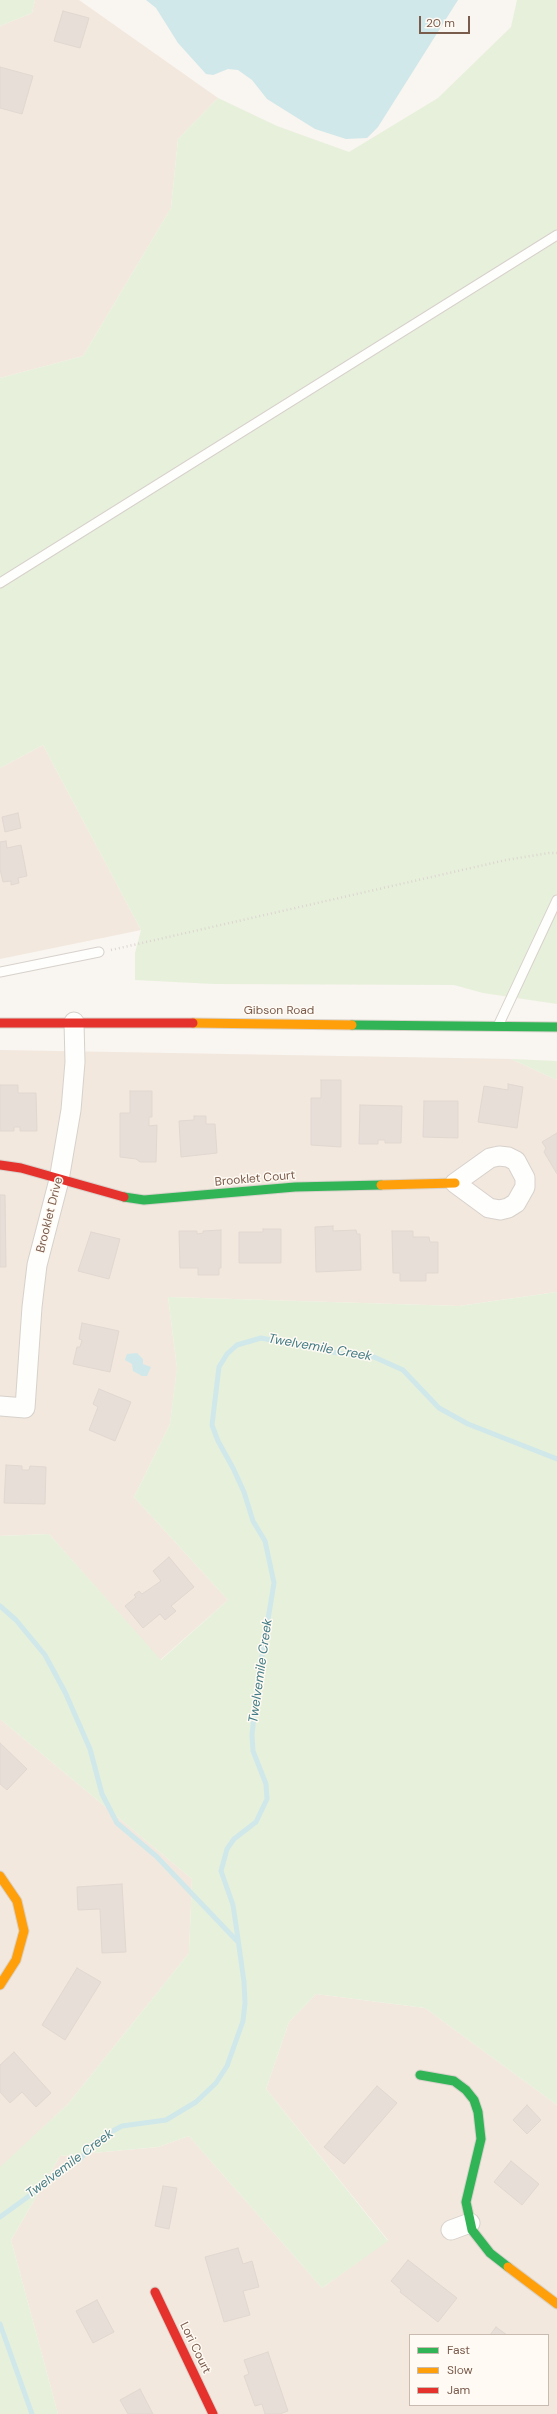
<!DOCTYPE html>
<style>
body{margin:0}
#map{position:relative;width:557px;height:2414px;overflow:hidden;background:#f9f5f0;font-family:"DM Sans",sans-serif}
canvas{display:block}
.legend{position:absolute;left:409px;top:2334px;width:140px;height:72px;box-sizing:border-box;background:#fffaf3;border:1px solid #cabbb1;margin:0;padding:5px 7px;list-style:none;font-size:12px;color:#7a5c4d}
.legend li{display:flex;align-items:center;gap:8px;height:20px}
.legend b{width:20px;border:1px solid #cabbb1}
.scale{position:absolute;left:419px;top:16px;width:51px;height:18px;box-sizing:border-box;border:2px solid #7a5c4d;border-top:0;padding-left:5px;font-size:12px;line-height:14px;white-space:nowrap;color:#7a5c4d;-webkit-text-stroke:3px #fffaf3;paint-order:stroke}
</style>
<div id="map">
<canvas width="557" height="2414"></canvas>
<ul class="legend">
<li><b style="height:5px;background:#30b455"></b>Fast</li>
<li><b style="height:5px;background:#ff9f0a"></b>Slow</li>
<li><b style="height:5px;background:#e5322d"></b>Jam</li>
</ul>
<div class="scale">20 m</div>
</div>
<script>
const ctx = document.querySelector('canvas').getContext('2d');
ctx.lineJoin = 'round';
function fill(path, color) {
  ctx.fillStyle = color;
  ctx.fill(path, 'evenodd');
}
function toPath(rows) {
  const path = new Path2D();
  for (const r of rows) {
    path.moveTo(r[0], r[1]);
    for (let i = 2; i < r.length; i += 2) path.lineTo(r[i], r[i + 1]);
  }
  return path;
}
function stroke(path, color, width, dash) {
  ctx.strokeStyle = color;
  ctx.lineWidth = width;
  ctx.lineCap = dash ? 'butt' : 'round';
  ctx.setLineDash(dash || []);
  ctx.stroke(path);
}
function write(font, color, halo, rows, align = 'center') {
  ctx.font = font + ' "DM Sans",sans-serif';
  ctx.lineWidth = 3;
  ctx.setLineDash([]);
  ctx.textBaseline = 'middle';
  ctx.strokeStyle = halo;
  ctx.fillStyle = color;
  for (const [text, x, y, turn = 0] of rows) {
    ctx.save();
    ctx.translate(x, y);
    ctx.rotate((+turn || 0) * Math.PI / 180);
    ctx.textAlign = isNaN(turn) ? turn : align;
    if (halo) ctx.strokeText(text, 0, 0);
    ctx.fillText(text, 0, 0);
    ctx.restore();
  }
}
const residential = toPath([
 [35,0,79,0,218,98,178,139,171,208,83,356,0,378,0,26,32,13],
 [43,745,141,930,0,959,0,768],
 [0,1050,511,1059,557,1080,557,1292,459,1306,168,1297,177,1368,170,1424,134,1497,228,1600,160,1660,49,1534,0,1536],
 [0,1719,192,1879,189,1953,68,2104,0,2168],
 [316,1994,425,2008,557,2105,557,2414,58,2414,11,2240,60,2156,158,2147,189,2136,322,2288,388,2240,266,2089,289,2022],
 [410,2335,548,2335,548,2405,410,2405]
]);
const green = toPath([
 [0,0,35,0,32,13,0,26],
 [517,0,557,0,557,1004,483,993,454,985,214,984,135,980,135,953,141,930,43,745,0,768,0,378,83,356,171,208,178,139,218,98,277,126,349,152,438,98,511,27],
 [511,1059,557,1061,557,1080],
 [557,1292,557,2105,425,2008,316,1994,289,2022,266,2089,388,2241,322,2288,189,2136,158,2147,60,2156,11,2240,58,2414,0,2414,0,2167,68,2104,189,1953,192,1879,0,1719,0,1536,49,1534,161,1660,228,1600,134,1497,170,1424,177,1368,168,1297,459,1306]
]);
const water = toPath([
 [146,0,458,0,378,127,367,138,346,139,315,129,267,99,252,80,238,70,228,69,213,75,206,74,178,43,156,8],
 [137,1353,143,1359,143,1364,151,1367,147,1376,142,1376,133,1371,132,1364,125,1360,127,1354]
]);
const stream = toPath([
 [0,1606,16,1620,45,1655,65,1692,90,1749,102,1794,117,1823,156,1856,238,1942],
 [0,2217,80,2159,93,2144,107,2134,122,2126,166,2120,196,2102,216,2083,227,2066,243,2021,245,2003,244,1982,236,1925,233,1905,221,1871,227,1849,234,1839,256,1822,267,1799,266,1784,253,1751,252,1735,257,1686,274,1583,265,1541,253,1521,244,1492,233,1468,218,1441,212,1425,219,1367,227,1354,237,1345,261,1338,337,1353,374,1357,403,1370,439,1408,468,1424,557,1459],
 [0,2324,32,2414]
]);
const building = toPath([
 [63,11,89,18,80,48,54,41,63,11],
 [0,67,33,76,22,114,0,108,0,67],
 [18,813,21,828,5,832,2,817,18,813],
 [6,841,7,848,21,845,27,876,18,878,19,883,11,885,11,881,3,882,0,869,0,842,6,841],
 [321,1080,341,1080,341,1147,311,1145,311,1098,321,1098,321,1080],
 [508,1084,523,1087,517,1128,478,1122,484,1086,508,1090,508,1084],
 [0,1085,18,1085,18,1093,36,1093,37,1131,20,1131,20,1127,14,1127,14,1131,0,1131,0,1085],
 [130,1091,152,1091,152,1117,149,1117,149,1126,157,1125,156,1162,140,1162,136,1159,120,1157,120,1113,130,1113,130,1091],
 [424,1101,458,1101,458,1138,423,1137,424,1101],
 [360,1105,402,1106,401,1143,385,1143,385,1140,378,1140,378,1144,359,1144,360,1105],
 [194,1116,206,1116,206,1124,215,1124,217,1153,181,1157,179,1121,194,1120,194,1116],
 [557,1133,557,1174,544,1152,546,1148,542,1142,557,1133],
 [0,1195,5,1195,6,1267,0,1267,0,1195],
 [333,1226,333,1231,356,1230,357,1234,360,1234,361,1270,316,1272,315,1227,333,1226],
 [263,1229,281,1229,281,1263,239,1263,239,1232,263,1232,263,1229],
 [221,1230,221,1268,219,1268,219,1275,198,1275,198,1268,180,1268,179,1231,197,1231,197,1234,203,1233,203,1231,221,1230],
 [392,1231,413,1231,413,1237,429,1237,430,1242,438,1242,438,1273,426,1273,426,1281,400,1281,400,1273,393,1273,392,1231],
 [91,1232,120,1239,109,1279,78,1271,91,1232],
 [82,1323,119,1331,110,1372,73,1364,77,1347,80,1347,82,1340,79,1339,82,1323],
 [99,1389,131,1402,115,1441,89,1430,98,1407,93,1404,99,1389],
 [6,1465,22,1466,22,1470,29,1470,30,1466,46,1467,45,1504,4,1503,6,1465],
 [169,1557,194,1587,171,1606,176,1611,165,1620,160,1614,143,1628,125,1606,136,1597,134,1595,139,1591,142,1594,161,1581,153,1571,169,1557],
 [0,1743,27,1769,7,1790,0,1784,0,1743],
 [122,1884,126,1952,102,1953,100,1909,78,1910,77,1887,122,1884],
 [77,1968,101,1982,65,2040,42,2025,77,1968],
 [14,2052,51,2093,36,2107,22,2092,10,2103,0,2092,0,2065,14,2052],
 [377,2086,397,2103,344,2164,324,2147,377,2086],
 [527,2105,541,2120,527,2134,513,2120,527,2105],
 [511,2161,539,2184,522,2205,494,2182,511,2161],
 [163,2186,177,2188,169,2229,155,2226,163,2186],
 [238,2248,243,2264,252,2261,259,2287,243,2291,250,2315,224,2322,205,2257,238,2248],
 [408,2260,457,2298,438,2322,400,2292,401,2290,391,2281,408,2260],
 [97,2300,114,2332,93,2343,76,2311,97,2300],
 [496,2327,507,2335,490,2335,496,2327],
 [268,2352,288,2411,280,2414,265,2414,262,2404,255,2406,244,2376,249,2374,244,2360,268,2352],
 [140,2389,153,2414,128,2414,120,2400,140,2389]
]);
const path = toPath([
 [111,950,506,860,549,853,557,853]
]);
const lane = toPath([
 [0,583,557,235],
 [0,972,99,952],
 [498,1026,557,900]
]);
const street = toPath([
 [499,1156,508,1157,516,1161,525,1178,525,1187,516,1203,508,1208,500,1210,489,1208,455,1183,490,1158,499,1156],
 [0,1406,25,1408,32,1307,37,1265,59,1180,71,1110,75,1062,74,1022],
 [451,2230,470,2223]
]);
const fast = toPath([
 [352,1025,557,1027],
 [124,1197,144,1200,295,1187,381,1185],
 [420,2075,454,2081,466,2090,474,2100,478,2112,481,2139,466,2202,472,2230,490,2253,508,2267]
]);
const slow = toPath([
 [193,1023,352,1025],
 [381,1185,455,1183],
 [0,1876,17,1901,24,1931,16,1960,0,1985],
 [508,2267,557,2304]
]);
const jam = toPath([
 [0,1023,193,1023],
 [0,1165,21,1168,124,1197],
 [155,2292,213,2414]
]);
const streetNames = [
 ["Gibson Road",279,1011],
 ["Brooklet Court",255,1179,-5],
 ["Brooklet Drive",50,1215,-76],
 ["Lori Court",195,2348,64]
];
const waterNames = [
 ["Twelvemile Creek",320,1348,10],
 ["Twelvemile Creek",261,1671,-82],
 ["Twelvemile Creek",70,2164,-37]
];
fill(residential, '#f2e8de');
fill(green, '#e7f0db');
fill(water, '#d0e8ea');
stroke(stream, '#d0e8ea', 5);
fill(building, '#e6ded7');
stroke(building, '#e2d8d2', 1);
stroke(lane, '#d7d1cb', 11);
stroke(street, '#d7d1cb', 21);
stroke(fast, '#d9d2cb', 11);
stroke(slow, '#d9d2cb', 11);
stroke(jam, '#d9d2cb', 11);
stroke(path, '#dcd5d0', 2.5, [1, 3]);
stroke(lane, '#fefefd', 9);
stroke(street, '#fefefd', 19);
stroke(fast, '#30b455', 9);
stroke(slow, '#ff9f0a', 9);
stroke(jam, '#e5322d', 9);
write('12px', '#7a5c4d', '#fffaf3', streetNames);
write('italic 13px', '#437c86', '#fffaf3', waterNames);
</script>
